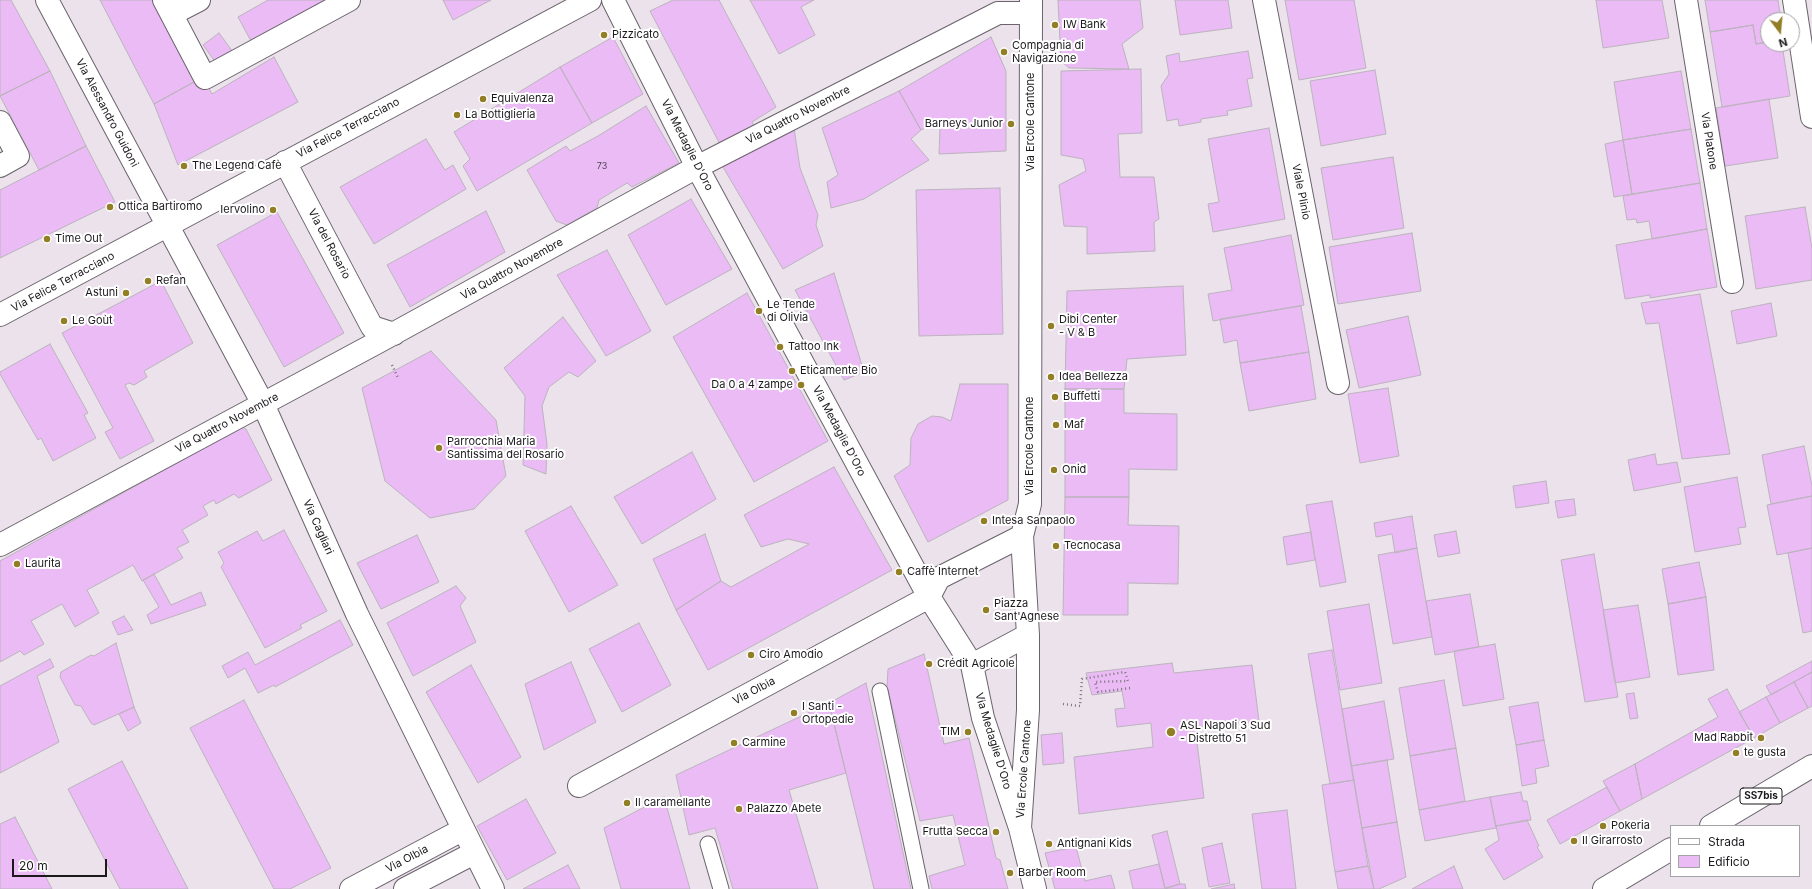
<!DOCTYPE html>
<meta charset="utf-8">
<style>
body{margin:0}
#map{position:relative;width:1812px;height:889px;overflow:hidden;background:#ebe2ec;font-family:Inter,sans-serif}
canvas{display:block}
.legend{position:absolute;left:1670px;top:825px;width:130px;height:52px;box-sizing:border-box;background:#fff;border:1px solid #a4a3a5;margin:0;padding:5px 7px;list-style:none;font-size:12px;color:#1c191d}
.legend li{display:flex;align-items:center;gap:8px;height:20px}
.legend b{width:20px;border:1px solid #a4a3a5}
.north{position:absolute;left:1760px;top:12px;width:40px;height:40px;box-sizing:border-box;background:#fff;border:1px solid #a4a3a5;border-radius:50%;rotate:164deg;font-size:11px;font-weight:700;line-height:16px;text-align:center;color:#1c191d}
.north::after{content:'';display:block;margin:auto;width:14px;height:18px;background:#917e25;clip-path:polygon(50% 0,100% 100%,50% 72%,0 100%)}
.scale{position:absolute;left:12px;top:859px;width:95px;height:18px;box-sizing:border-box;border:2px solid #1c191d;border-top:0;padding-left:5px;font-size:12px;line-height:14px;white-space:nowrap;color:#1c191d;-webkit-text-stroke:3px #fff;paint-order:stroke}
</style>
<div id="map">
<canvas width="1812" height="889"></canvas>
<ul class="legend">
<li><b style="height:5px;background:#fff"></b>Strada</li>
<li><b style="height:11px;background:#eabbf4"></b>Edificio</li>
</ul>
<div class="north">N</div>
<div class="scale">20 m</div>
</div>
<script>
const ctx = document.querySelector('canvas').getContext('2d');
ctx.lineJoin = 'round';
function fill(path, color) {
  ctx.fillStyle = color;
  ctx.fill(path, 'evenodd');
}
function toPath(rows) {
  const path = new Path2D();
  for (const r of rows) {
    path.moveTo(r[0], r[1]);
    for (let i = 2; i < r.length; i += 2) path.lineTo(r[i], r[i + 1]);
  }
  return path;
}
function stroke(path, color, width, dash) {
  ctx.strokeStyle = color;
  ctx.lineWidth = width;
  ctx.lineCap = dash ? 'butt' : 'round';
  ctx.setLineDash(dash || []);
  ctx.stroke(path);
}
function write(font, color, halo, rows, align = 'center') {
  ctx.font = font + ' Inter,sans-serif';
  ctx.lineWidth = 4;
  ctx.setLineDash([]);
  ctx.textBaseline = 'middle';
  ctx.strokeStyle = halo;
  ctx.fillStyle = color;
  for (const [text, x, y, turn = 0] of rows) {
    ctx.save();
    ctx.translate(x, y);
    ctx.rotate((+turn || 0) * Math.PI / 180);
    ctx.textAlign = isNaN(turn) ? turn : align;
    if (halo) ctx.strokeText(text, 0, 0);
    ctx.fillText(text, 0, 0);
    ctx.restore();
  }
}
const building = toPath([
 [0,0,11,0,50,71,0,96,0,0],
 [100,0,162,0,203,77,154,104,100,0],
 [268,0,328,0,252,43,238,17,268,0],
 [443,0,491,0,453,20,443,0],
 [673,0,719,0,776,107,752,122,757,131,722,148,650,11,673,0],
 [750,0,814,0,801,7,815,35,779,54,750,0],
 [1058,0,1140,0,1143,28,1122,44,1129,69,1069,68,1061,61,1058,0],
 [1175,0,1228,0,1232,28,1180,35,1175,0],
 [1285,0,1354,0,1366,68,1299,80,1285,0],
 [1596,0,1662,0,1669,38,1603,48,1596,0],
 [1705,0,1778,0,1781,20,1768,20,1768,42,1756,44,1753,25,1710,32,1705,0],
 [1753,25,1756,44,1768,42,1768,44,1782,44,1790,96,1722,107,1710,32,1753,25],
 [219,33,233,52,216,63,203,45,219,33],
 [613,37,643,94,592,123,560,67,613,37],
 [991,37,1006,71,1006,151,939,154,940,127,937,122,921,130,899,91,991,37],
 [1248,51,1253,78,1247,79,1252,106,1227,111,1228,115,1201,119,1201,122,1179,126,1178,119,1167,121,1161,86,1169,74,1166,56,1179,53,1180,62,1248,51],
 [274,57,298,102,178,165,154,104,203,77,212,94,274,57],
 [560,67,592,123,477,191,463,166,470,159,454,132,560,67],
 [1141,69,1142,133,1118,134,1120,177,1154,177,1159,219,1154,222,1155,251,1087,254,1087,227,1064,226,1059,185,1086,171,1083,159,1061,155,1061,71,1141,69],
 [1375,70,1386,134,1321,146,1310,81,1375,70],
 [50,71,86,146,39,170,0,96,50,71],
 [1681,71,1691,129,1623,140,1614,82,1681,71],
 [899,91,921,130,911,139,929,160,864,199,831,208,827,182,838,175,822,128,899,91],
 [1769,99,1778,158,1725,166,1716,108,1769,99],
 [646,106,679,163,632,187,627,183,599,200,597,208,567,225,556,221,527,170,566,146,570,151,598,136,646,106],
 [794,128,800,168,818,215,816,225,823,246,783,269,720,162,794,128],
 [1269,128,1285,219,1213,232,1208,204,1219,202,1208,139,1269,128],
 [1691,129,1700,183,1632,194,1623,140,1691,129],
 [426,139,445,170,453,165,466,189,374,244,340,187,426,139],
 [1623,140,1632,194,1614,197,1605,144,1623,140],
 [86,146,115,202,0,258,0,190,86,146],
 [1393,157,1404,228,1333,240,1321,168,1393,157],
 [1700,183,1707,229,1652,239,1649,221,1637,223,1636,219,1627,220,1623,196,1700,183],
 [1000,188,1003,334,919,336,916,190,1000,188],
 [691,199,732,269,666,305,628,235,691,199],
 [1805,207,1812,248,1812,280,1756,289,1745,216,1805,207],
 [486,211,505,252,410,307,387,265,486,211],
 [277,212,344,333,284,367,217,245,277,212],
 [1707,229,1717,287,1650,298,1650,295,1625,299,1616,245,1707,229],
 [1412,233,1421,291,1338,304,1329,247,1412,233],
 [1291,235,1304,305,1213,321,1208,294,1232,290,1224,248,1291,235],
 [607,250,651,331,606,356,557,275,607,250],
 [834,273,864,372,844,380,795,290,834,273],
 [161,281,193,343,144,371,147,377,134,385,129,383,125,385,154,441,120,459,105,432,113,428,62,333,161,281],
 [1183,286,1186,355,1127,359,1124,389,1065,389,1067,291,1183,286],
 [747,293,828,441,754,482,673,337,747,293],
 [1700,294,1730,454,1682,459,1659,323,1646,324,1641,303,1700,294],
 [1771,303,1777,336,1737,344,1731,311,1771,303],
 [1301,306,1309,352,1240,363,1237,340,1224,343,1220,319,1301,306],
 [1408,316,1421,375,1359,388,1346,330,1408,316],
 [563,317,596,361,578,377,569,372,549,387,542,406,547,444,546,474,523,465,525,396,504,368,563,317],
 [50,344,88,413,84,415,96,438,53,461,41,438,38,440,0,374,0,372,50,344],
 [431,351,496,420,506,476,474,509,430,518,385,481,362,388,431,351],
 [1309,352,1316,399,1249,411,1240,363,1309,352],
 [960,384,1008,384,1008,500,928,542,894,476,910,465,911,438,918,424,932,416,942,417,951,421,960,384],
 [1388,388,1399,456,1360,463,1348,394,1388,388],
 [1065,389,1124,389,1124,413,1177,414,1177,470,1129,469,1129,497,1065,497,1065,389],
 [242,427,246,429,272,480,239,498,234,494,216,504,214,500,203,506,208,515,182,530,189,542,177,548,183,558,142,581,133,565,87,590,99,613,75,627,62,604,31,621,44,644,24,655,20,651,0,662,0,561,242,427],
 [1804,446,1812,486,1812,496,1771,504,1762,455,1804,446],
 [692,452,716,499,642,544,614,497,692,452],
 [1655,454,1657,465,1677,462,1681,482,1634,491,1628,460,1655,454],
 [834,467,892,570,708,670,676,610,721,581,731,587,809,544,788,539,761,547,744,515,834,467],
 [1737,477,1746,527,1738,528,1741,544,1695,552,1684,487,1737,477],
 [1546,481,1549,503,1516,508,1513,486,1546,481],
 [1812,496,1812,548,1777,555,1767,505,1812,496],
 [1065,497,1129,497,1128,525,1179,526,1178,584,1128,583,1128,615,1063,615,1065,497],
 [1574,499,1576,515,1558,518,1555,501,1574,499],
 [1332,501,1346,582,1320,587,1306,505,1332,501],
 [571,506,618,585,569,612,525,531,571,506],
 [1412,516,1417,548,1395,553,1392,534,1376,537,1374,523,1412,516],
 [284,530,327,611,300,625,302,628,265,648,221,567,224,563,218,552,257,531,263,541,284,530],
 [1456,531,1460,553,1438,557,1434,535,1456,531],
 [1311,532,1315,560,1287,565,1283,537,1311,532],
 [705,534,721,581,676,610,653,559,705,534],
 [417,535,439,582,381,609,357,563,417,535],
 [1417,548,1432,637,1393,644,1378,555,1417,548],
 [1812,548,1812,631,1803,633,1788,553,1812,548],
 [1594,554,1618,697,1585,702,1561,560,1594,554],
 [1699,562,1706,597,1668,604,1662,569,1699,562],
 [154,574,171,605,201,592,206,605,151,624,147,615,159,607,143,580,154,574],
 [456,586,466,598,460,606,476,642,413,676,387,623,456,586],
 [1470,594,1479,647,1435,655,1426,601,1470,594],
 [1706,597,1714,670,1678,675,1668,604,1706,597],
 [1369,604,1382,683,1340,690,1327,611,1369,604],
 [1638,605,1650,677,1615,683,1603,610,1638,605],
 [124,616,133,630,118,635,112,622,124,616],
 [340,620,353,645,275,687,274,685,258,693,245,668,228,678,222,666,248,652,255,665,340,620],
 [639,623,671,685,622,712,589,649,639,623],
 [116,643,134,707,94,725,91,723,81,706,75,705,60,677,61,672,91,655,94,656,116,643],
 [1495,644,1504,699,1463,706,1454,651,1495,644],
 [1332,650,1354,780,1330,784,1308,654,1332,650],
 [924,654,944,744,969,738,996,858,1000,860,1008,889,932,889,929,876,965,865,953,815,920,821,887,686,888,669,924,654],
 [50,659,54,667,37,676,59,742,0,773,0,686,50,659],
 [1812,661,1812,672,1771,695,1766,686,1812,661],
 [571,662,596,722,544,750,525,684,571,662],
 [1172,663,1174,673,1252,665,1259,721,1195,727,1204,798,1079,814,1074,757,1153,747,1151,723,1117,727,1115,709,1125,708,1122,691,1092,695,1086,673,1172,663],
 [471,665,521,757,478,783,426,692,471,665],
 [1812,672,1812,706,1808,708,1794,682,1812,672],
 [1444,680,1456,748,1410,756,1399,688,1444,680],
 [1794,682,1808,708,1780,723,1766,697,1794,682],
 [866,683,911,889,874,889,829,703,866,683],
 [1727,689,1754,738,1642,799,1635,764,1718,717,1708,699,1727,689],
 [1634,693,1638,718,1630,719,1626,694,1634,693],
 [1766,697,1780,723,1754,738,1739,712,1766,697],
 [244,700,331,868,290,889,274,889,190,728,244,700],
 [1384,701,1394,759,1351,766,1342,709,1384,701],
 [1538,702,1544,740,1516,745,1509,707,1538,702],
 [829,703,846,773,789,790,818,889,733,889,715,828,689,835,676,775,829,703],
 [134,707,141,723,128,731,119,714,134,707],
 [1062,733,1064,763,1043,765,1041,735,1062,733],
 [1544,740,1549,766,1535,769,1537,783,1522,786,1516,745,1544,740],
 [1456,748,1465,801,1419,810,1410,756,1456,748],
 [1387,760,1397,822,1362,828,1351,766,1387,760],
 [122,761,188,889,120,889,68,789,122,761],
 [1635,764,1642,799,1620,811,1603,781,1635,764],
 [1354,780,1368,866,1335,872,1322,785,1354,780],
 [1607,787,1620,811,1560,844,1547,820,1607,787],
 [1521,792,1523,801,1527,801,1531,820,1496,826,1490,797,1521,792],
 [664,797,690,889,621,889,604,828,664,797],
 [1490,797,1496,828,1425,841,1419,810,1490,797],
 [526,799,556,853,507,880,477,826,526,799],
 [1287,810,1296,889,1262,889,1252,814,1287,810],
 [15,817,52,889,0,889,0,824,15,817],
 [1527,820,1539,846,1537,847,1543,857,1504,880,1485,849,1499,840,1496,826,1527,820],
 [1397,822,1406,877,1379,889,1374,889,1362,828,1397,822],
 [1167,831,1180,884,1165,888,1152,835,1167,831],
 [1222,843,1230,883,1209,887,1202,848,1222,843],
 [1076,847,1085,881,1111,875,1115,889,1055,889,1045,853,1076,847],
 [1159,864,1165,889,1133,889,1129,871,1159,864],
 [568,865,580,889,523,889,568,865],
 [1368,866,1374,889,1338,889,1335,872,1368,866],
 [1454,866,1463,889,1412,889,1454,866],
 [1180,884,1185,884,1186,889,1165,889,1180,884],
 [1234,884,1235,889,1211,889,1234,884]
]);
const path = toPath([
 [392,365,398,378],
 [1063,704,1080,706,1082,679,1125,672,1128,681,1095,682,1098,692,1131,688]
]);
const service = toPath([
 [880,691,921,889],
 [708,844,721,889]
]);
const minor = toPath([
 [47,0,263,404,357,614,493,889],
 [164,0,205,78,349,0],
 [613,0,697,167,929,597,972,665,983,718,1020,828],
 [1031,0,1030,504,1022,536,1028,635,1028,710,1020,828,1035,889],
 [1264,0,1338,383],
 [1686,0,1732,282],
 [1794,0,1812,117],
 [172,14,199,0],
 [0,122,18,156,0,166],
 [285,162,372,327,394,334],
 [0,315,590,0],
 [0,545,380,341,697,167,998,13,1031,13],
 [972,665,1028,635],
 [579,786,929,597,939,578,1022,536],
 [351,889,462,830],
 [405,889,474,853]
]);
const primary = toPath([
 [1711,826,1812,766],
 [1604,889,1671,849]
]);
const markers = [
 [1055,25,4,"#917e25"],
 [604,35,4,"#917e25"],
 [1004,52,4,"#917e25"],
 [483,99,4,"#917e25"],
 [457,115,4,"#917e25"],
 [1011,124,4,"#917e25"],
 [184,166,4,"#917e25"],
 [110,207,4,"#917e25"],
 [273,210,4,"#917e25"],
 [47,239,4,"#917e25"],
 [148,281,4,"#917e25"],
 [126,293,4,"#917e25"],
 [759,311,4,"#917e25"],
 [64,321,4,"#917e25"],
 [1051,326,4,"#917e25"],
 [780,347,4,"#917e25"],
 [792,371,4,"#917e25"],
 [1051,377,4,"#917e25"],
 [801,385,4,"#917e25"],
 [1055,397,4,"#917e25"],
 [1056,425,4,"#917e25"],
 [439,448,4,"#917e25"],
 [1054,470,4,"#917e25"],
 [984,521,4,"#917e25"],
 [1056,546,4,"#917e25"],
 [17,564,4,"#917e25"],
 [899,572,4,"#917e25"],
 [986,610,4,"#917e25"],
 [751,655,4,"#917e25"],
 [929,664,4,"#917e25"],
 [794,713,4,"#917e25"],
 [968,732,4,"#917e25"],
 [1171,732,5,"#917e25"],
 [1761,738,4,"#917e25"],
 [734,743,4,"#917e25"],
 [1736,753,4,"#917e25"],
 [627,803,4,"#917e25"],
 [739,809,4,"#917e25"],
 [1603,826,4,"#917e25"],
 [996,832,4,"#917e25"],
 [1574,841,4,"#917e25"],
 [1049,844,4,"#917e25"],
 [1010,873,4,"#917e25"]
];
const numberNames = [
 ["73",602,166]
];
const shields = [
 [1761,796,42]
];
const shieldNames = [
 ["SS7bis",1761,796]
];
const poiNames = [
 ["IW Bank",1063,25],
 ["Pizzicato",612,35],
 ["Compagnia di",1012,46],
 ["Navigazione",1012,59],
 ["Equivalenza",491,99],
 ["La Bottiglieria",465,115],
 ["Barneys Junior",1003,124,"right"],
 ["The Legend Cafè",192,166],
 ["Ottica Bartiromo",118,207],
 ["Iervolino",265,210,"right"],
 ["Time Out",55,239],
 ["Refan",156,281],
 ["Astuni",118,293,"right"],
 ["Le Tende",767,305],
 ["di Olivia",767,318],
 ["Dibi Center",1059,320],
 ["- V & B",1059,333],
 ["Le Goùt",72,321],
 ["Tattoo Ink",788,347],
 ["Eticamente Bio",800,371],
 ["Idea Bellezza",1059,377],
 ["Da 0 a 4 zampe",793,385,"right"],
 ["Buffetti",1063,397],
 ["Maf",1064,425],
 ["Parrocchia Maria",447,442],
 ["Santissima del Rosario",447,455],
 ["Onid",1062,470],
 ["Intesa Sanpaolo",992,521],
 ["Tecnocasa",1064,546],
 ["Laurita",25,564],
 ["Caffè Internet",907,572],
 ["Piazza",994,604],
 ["Sant'Agnese",994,617],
 ["Ciro Amodio",759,655],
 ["Crédit Agricole",937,664],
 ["I Santi -",802,707],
 ["Ortopedie",802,720],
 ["ASL Napoli 3 Sud",1180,726],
 ["- Distretto 51",1180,739],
 ["TIM",960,732,"right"],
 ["Mad Rabbit",1753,738,"right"],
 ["Carmine",742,743],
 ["te gusta",1744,753],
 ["Il caramellante",635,803],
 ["Palazzo Abete",747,809],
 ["Pokeria",1611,826],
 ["Frutta Secca",988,832,"right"],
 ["Il Girarrosto",1582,841],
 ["Antignani Kids",1057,844],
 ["Barber Room",1018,873]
];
const streetNames = [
 ["Via Alessandro Guidoni",107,113,62],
 ["Via Quattro Novembre",798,115,-27],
 ["Via Ercole Cantone",1031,122,-90],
 ["Via Felice Terracciano",348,128,-28],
 ["Via Platone",1709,141,81],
 ["Via Medaglie D'Oro",687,145,63],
 ["Viale Plinio",1301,192,79],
 ["Via del Rosario",329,244,62],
 ["Via Quattro Novembre",512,269,-29],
 ["Via Felice Terracciano",63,282,-28],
 ["Via Quattro Novembre",227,423,-28],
 ["Via Medaglie D'Oro",839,431,62],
 ["Via Ercole Cantone",1030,446,-90],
 ["Via Cagliari",318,527,66],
 ["Via Olbia",754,691,-28],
 ["Via Medaglie D'Oro",993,741,73],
 ["Via Ercole Cantone",1024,769,-86],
 ["Via Olbia",407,859,-28]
];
fill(building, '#eabbf4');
stroke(building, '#bbb3bd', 1);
stroke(service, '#6a636b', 17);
stroke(minor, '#6a636b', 24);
stroke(primary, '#6a636b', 24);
stroke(path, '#7b757c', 2.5, [1, 3]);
stroke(service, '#fff', 15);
stroke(minor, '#fff', 22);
stroke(primary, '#fff', 22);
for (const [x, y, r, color] of markers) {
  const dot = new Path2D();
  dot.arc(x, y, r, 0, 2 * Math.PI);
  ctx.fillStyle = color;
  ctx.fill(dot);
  stroke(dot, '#fff', 1.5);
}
write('9px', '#504253', null, numberNames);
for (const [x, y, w] of shields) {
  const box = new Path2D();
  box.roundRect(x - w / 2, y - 8, w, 16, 3);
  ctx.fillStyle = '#fff';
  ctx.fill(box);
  stroke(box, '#1c191d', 1);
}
write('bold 10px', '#1c191d', null, shieldNames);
write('11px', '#1c191d', '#fff', poiNames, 'left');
write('11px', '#1c191d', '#fff', streetNames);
</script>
